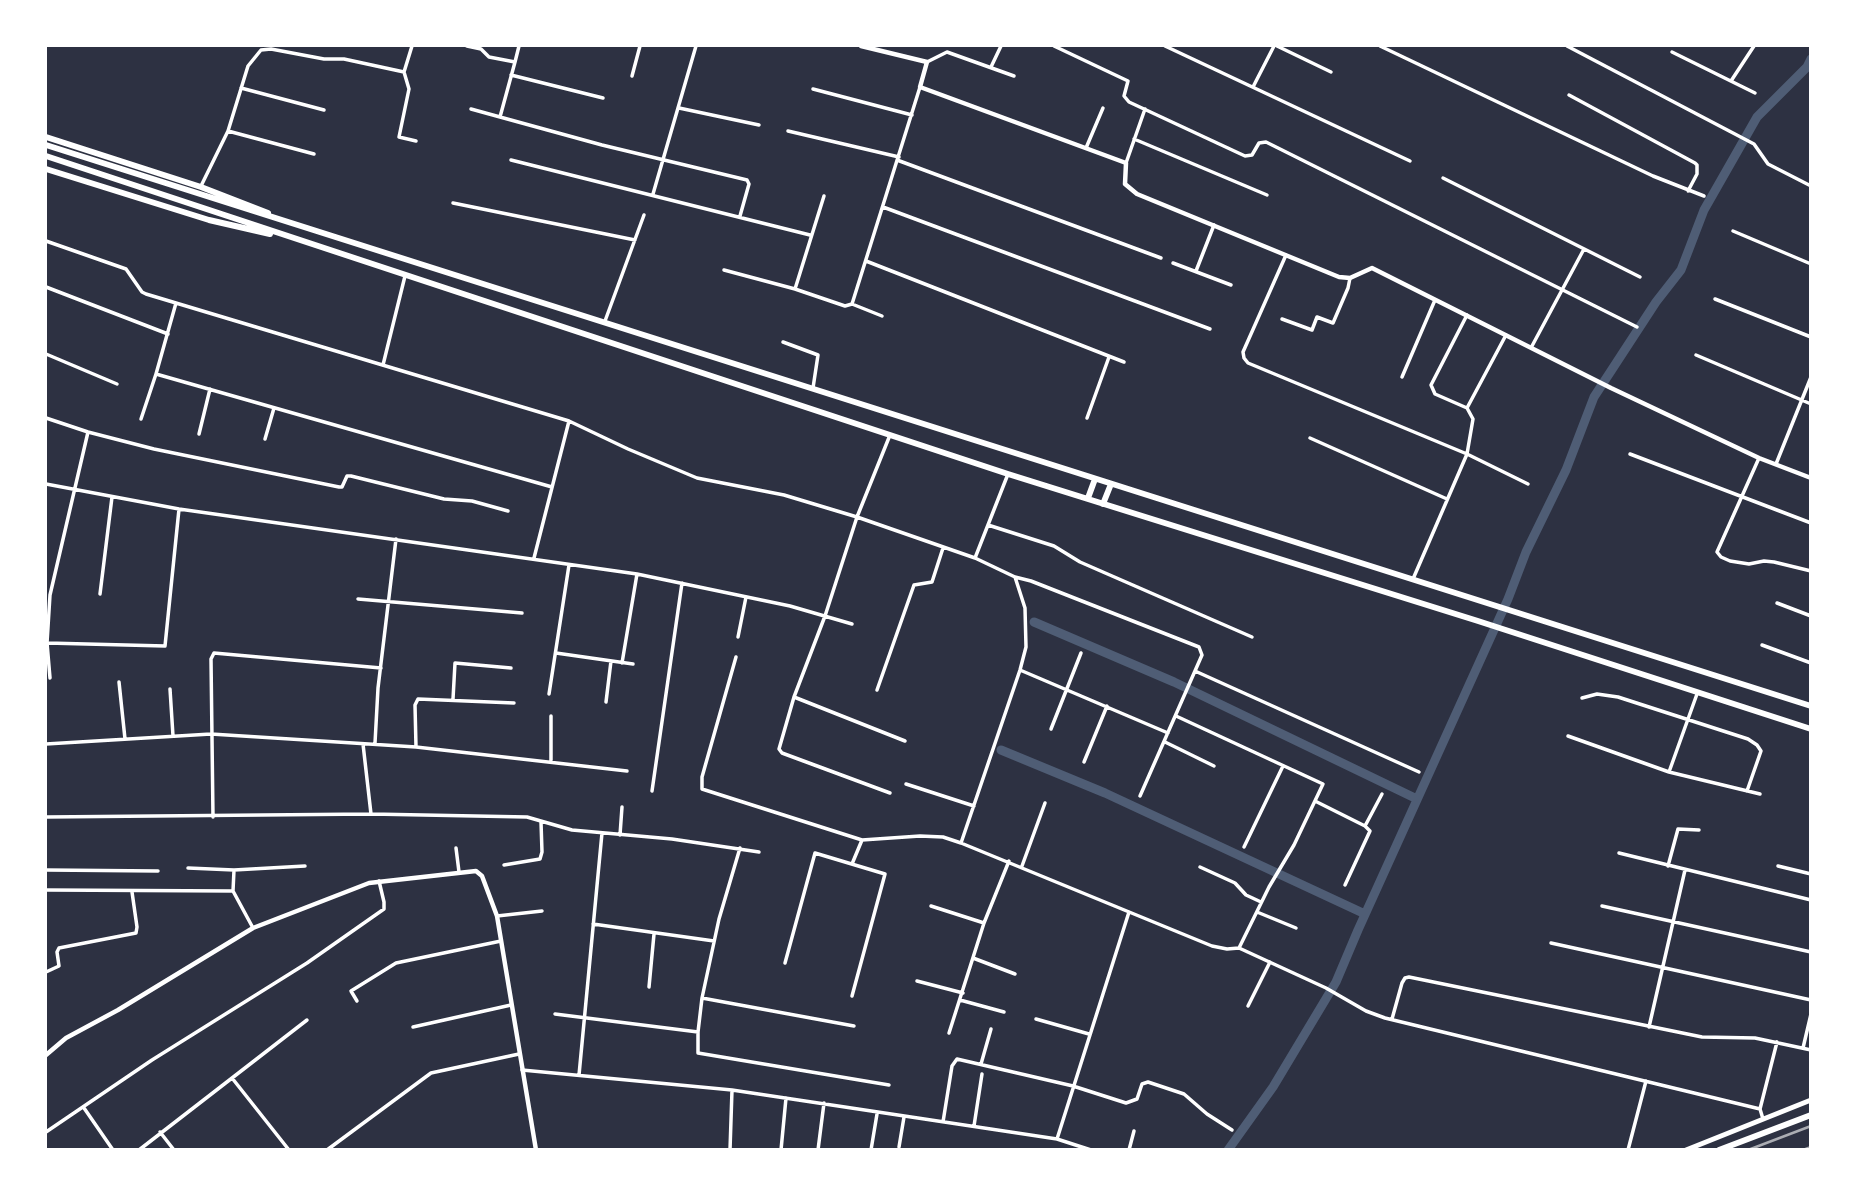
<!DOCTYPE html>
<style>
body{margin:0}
#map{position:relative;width:1856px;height:1195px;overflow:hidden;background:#2d3142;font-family:"Times New Roman",serif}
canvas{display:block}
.frame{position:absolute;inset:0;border:47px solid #fff;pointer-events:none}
</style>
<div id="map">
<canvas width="1856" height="1195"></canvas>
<div class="frame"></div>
</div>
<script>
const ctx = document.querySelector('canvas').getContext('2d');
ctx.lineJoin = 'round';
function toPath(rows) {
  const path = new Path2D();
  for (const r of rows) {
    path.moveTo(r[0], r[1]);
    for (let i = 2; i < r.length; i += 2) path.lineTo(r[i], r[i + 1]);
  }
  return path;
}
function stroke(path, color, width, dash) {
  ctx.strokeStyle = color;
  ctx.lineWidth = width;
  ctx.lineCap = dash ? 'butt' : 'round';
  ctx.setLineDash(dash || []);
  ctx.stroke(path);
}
const canal = toPath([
 [1034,622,1174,682,1417,799],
 [1001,750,1105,793,1365,914],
 [1228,1150,1273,1087,1336,982,1358,930,1508,599,1526,552,1566,470,1594,397,1656,302,1681,270,1704,210,1757,117,1807,67,1811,59]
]);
const minor = toPath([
 [467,46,481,49,489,57,515,62,500,117,602,145,747,180,749,184,740,216],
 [1054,46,1128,81,1124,96,1129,102,1245,156,1252,155,1259,143,1266,142,1637,327],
 [1165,46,1410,161],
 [1277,46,1331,72],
 [1380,46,1653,176,1704,196],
 [1567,46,1754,144,1768,164,1811,186],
 [1672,52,1755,93],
 [515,62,519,46],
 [927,62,947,52,1014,76],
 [991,67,1001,46],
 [404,72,409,89,399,137,416,141],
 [511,75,603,98],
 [632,76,640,46],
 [1731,81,1754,46],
 [1253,87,1274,46],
 [241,88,324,110],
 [813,89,912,115],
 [1569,95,1695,163,1697,165,1697,174,1688,191],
 [679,108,759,125],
 [471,109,500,117],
 [228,131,314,154],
 [788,131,899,157],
 [1134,139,1267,195],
 [1086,148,1103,108],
 [511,160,810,235],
 [897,160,1161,258],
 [1126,163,1145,109],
 [1443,178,1640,277],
 [201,186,228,131,248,66,261,50,271,49,324,59,344,59,404,72,412,46],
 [653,194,696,46],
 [453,203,635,240],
 [883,207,1210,329],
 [1733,231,1811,264],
 [46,241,126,269,142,292,146,294,569,421,628,449,697,478,784,495,857,517,975,558,1015,577,1031,581,1199,647,1202,655,1140,796],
 [1286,255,1243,352,1244,358,1248,363,1467,454,1528,484],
 [866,261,1124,362],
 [1173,263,1231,285],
 [724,270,795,289,845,306,852,304,882,316],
 [1196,271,1214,225],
 [46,287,168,334],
 [795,289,824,196],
 [1715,299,1811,337],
 [176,303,156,374,552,487],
 [852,304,920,87],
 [1467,315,1431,385,1435,394,1467,408],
 [1282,319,1312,330,1317,317,1333,323,1348,288,1350,278],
 [605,321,644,215],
 [783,342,818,355,813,388],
 [1532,346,1584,249],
 [46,354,117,384],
 [1696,355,1811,404],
 [383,365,405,276],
 [1402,377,1435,300],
 [46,418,88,432,154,449,339,487,342,487,347,476,351,476,444,499,472,501,508,511],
 [1087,418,1109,357],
 [141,419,156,374],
 [199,434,210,389],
 [890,435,857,517,825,616,794,697,779,749,782,753,890,793],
 [1310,438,1447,499],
 [265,439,274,408],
 [1630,454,1811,523],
 [1759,458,1717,552,1721,557,1730,561,1749,564,1764,561,1774,562,1811,571],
 [1776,464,1811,377],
 [46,484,179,509,637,574,790,606,852,624],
 [988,525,1054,546,1080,562,1252,637],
 [534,558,569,421],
 [975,558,1008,474],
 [1413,579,1467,454,1473,419,1467,408,1506,335],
 [100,594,112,497],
 [358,599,522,613],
 [1777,603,1811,616],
 [738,637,746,597],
 [47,643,165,646,179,509],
 [1762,645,1811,663],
 [556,653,633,664],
 [736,657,702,777,702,789,862,840,920,836,943,837,961,843,1212,946,1227,949,1239,948,1326,988,1366,1011,1385,1018,1760,1109],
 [622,663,637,574],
 [1020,670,1168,733],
 [1195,671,1419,772],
 [50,678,47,643,50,595,88,432],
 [119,682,125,739],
 [170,689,173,736],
 [877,690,914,585,932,582,943,548],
 [549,694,569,565],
 [794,697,905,741],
 [1582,698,1597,694,1618,697,1748,739,1757,745,1761,751,1747,791],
 [453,699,455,663,511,668],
 [606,702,611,661],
 [1176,716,1323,784,1294,845,1269,887,1239,948],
 [1051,729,1081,653],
 [1568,736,1669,772,1760,794],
 [1165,742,1214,766],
 [375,743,378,688,396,539],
 [46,744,211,734,416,747,627,771],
 [363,744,371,814],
 [416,747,415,705,418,699,514,703],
 [551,760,551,716],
 [1084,762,1107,706],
 [1669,772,1697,694],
 [906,784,974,806],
 [652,791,682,583],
 [1315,801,1365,826,1370,831,1345,885],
 [46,817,371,814,527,817,572,830,672,839,759,852],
 [213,817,211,659,214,653,381,668],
 [1365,826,1382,794],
 [620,835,622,807],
 [961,843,1020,670,1026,647,1025,608,1015,577],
 [1244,847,1283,766],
 [456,848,459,872],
 [740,848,719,919,702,998,698,1032,698,1053,889,1085],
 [1619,853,1811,900],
 [852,864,862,840],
 [504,865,540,859,542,852,541,822],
 [1022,866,1045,803],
 [1668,866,1678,829,1699,830],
 [1778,866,1811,874],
 [1200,867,1235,883,1246,895,1261,902],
 [188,868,234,870,305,866],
 [46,870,158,871],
 [46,890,233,891,253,928],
 [233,891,234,870],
 [931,906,984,923],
 [1602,906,1811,952],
 [1257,912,1296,928],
 [497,916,542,911],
 [593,924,714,941],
 [1551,943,1811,1000],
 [973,958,1015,974],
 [785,963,815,853,885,874,852,996],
 [46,972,59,966,57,952,59,948,136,933,137,927,132,892],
 [917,981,963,993],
 [649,987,654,934],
 [702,998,854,1026],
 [960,1000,1004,1012],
 [357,1001,351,991,396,963,501,941],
 [1248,1006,1270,962],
 [555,1014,698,1032],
 [1036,1019,1089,1034],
 [1392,1019,1402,983,1405,978,1409,977,1702,1037,1755,1038,1811,1050],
 [413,1027,511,1005],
 [1649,1027,1685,870],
 [949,1033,984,923,1009,861],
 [1803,1048,1811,1014],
 [981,1064,991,1029],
 [522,1070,732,1090,1057,1139,1091,1150],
 [579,1075,602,833],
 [232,1078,289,1150],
 [84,1108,113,1150],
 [1763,1119,1760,1109,1777,1042],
 [943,1122,952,1066,957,1059,1073,1086,1126,1103,1137,1099,1142,1084,1148,1082,1184,1094,1207,1114,1232,1130],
 [974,1126,982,1074],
 [46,1132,152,1060,307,963,384,909,384,902,379,881],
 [160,1132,174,1150],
 [1057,1139,1129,912],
 [899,1147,904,1117],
 [139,1150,307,1020],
 [327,1150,431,1073,519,1054],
 [730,1150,732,1090],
 [781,1150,786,1098],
 [818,1150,824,1103],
 [871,1150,877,1114],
 [1129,1150,1134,1131],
 [1628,1150,1646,1081]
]);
const tertiary = toPath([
 [861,46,927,62,920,87,1126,163,1125,184,1137,194,1339,277,1350,278,1372,268,1611,388,1759,458,1811,478],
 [46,1055,66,1038,118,1010,253,928,369,883,476,871,482,876,497,916,536,1150]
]);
const secondary = toPath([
 [1686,1150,1811,1100]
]);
const primary = toPath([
 [46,137,201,187,268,213],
 [46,145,1811,706],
 [46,156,1008,474,1478,621,1811,729],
 [46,169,209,220,270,234],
 [1088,498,1095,479],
 [1103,504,1111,484],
 [1719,1150,1811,1115]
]);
const rail = toPath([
 [1748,1150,1811,1126],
 [1803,1150,1811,1147]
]);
stroke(canal, '#4f5d75', 9);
stroke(minor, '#fff', 3.5);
stroke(tertiary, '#fff', 4.5);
stroke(secondary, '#fff', 5);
stroke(primary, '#fff', 6);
stroke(rail, '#abadb3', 2.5);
</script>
